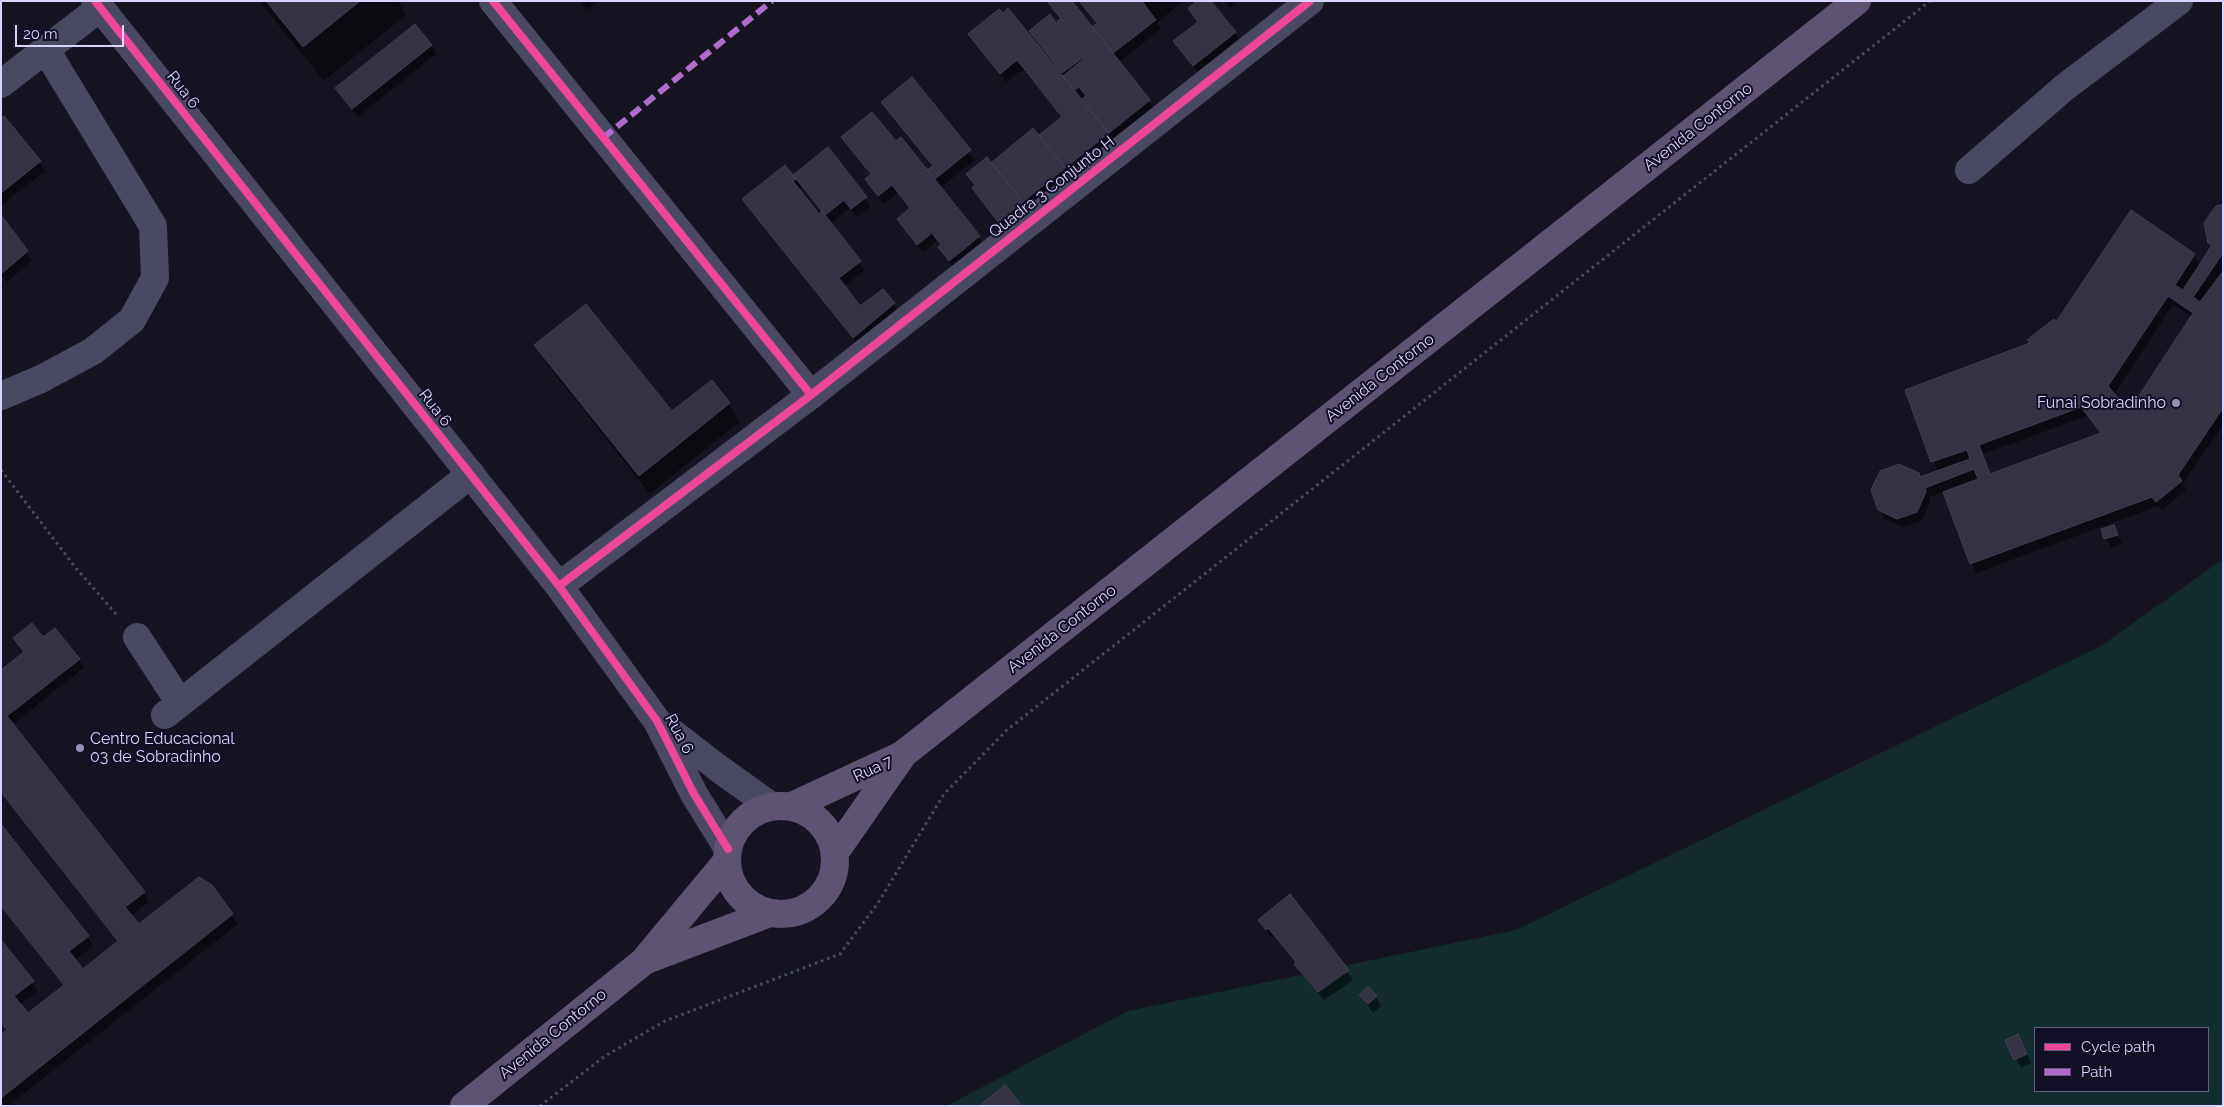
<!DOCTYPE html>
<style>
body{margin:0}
#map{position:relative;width:2224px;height:1107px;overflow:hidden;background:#161421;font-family:Raleway,sans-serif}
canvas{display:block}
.frame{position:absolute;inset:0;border:2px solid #d9d4ff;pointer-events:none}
.legend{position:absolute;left:2034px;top:1027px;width:175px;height:65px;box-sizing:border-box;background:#130f26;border:1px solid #625e7d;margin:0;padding:6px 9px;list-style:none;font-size:15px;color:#d9d4ff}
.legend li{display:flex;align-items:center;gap:10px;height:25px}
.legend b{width:25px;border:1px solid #625e7d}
.scale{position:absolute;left:15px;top:25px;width:109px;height:22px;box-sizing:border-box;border:2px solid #d9d4ff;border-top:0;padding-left:6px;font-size:15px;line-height:18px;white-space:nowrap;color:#d9d4ff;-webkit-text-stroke:4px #130f26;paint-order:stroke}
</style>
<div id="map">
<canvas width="2224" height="1107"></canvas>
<div class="frame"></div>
<ul class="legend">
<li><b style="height:6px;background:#ed469a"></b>Cycle path</li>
<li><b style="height:6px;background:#b06ccc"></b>Path</li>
</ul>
<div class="scale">20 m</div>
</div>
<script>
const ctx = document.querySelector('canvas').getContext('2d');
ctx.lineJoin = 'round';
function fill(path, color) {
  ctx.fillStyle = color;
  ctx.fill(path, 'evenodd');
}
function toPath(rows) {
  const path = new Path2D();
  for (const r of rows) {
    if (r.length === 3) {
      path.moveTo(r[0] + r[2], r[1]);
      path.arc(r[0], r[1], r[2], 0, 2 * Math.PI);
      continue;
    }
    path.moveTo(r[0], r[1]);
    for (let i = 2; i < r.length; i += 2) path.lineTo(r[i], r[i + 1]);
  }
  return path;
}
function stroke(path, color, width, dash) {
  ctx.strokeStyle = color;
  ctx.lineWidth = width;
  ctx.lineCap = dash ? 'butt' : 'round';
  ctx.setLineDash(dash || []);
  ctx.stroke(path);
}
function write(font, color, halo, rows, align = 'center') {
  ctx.font = font + ' Raleway,sans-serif';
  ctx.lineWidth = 4;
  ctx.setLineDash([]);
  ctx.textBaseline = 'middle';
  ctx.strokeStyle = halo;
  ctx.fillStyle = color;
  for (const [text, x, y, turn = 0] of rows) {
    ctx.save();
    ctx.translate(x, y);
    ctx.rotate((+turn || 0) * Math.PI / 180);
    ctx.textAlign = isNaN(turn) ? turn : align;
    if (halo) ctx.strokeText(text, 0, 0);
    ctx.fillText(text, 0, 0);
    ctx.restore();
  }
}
const green = toPath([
 [2223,559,2223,1106,946,1106,1128,1011,1516,930,2101,646],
 [2035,1028,2208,1028,2208,1091,2035,1091]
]);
const shadow = toPath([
 [259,1,398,1,406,15,324,81],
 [580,1,598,1,587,10],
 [1047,1,1070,1,1092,28,1097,24,1079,1,1183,1,1157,23,1161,29,1119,62,1155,110,1004,230,978,197,973,188,975,186,968,174,991,164,1039,137,1062,118,1023,69,1006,82,970,35,1037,47,1030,31,1057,26,1062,20],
 [1089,93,1081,101,1079,99],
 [1224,1,1238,1,1230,8],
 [1196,4,1235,33,1240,42,1199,74,1175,41,1199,23,1190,9],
 [431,45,436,54,358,117,337,88],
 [912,79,975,160,940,188,984,246,955,269,944,256,937,241,923,253,898,220,911,210,898,193,884,204,866,180,871,175,843,137,896,143,927,172,933,167,883,103],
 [4,117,45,171,1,206,1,119],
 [827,149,871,206,857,217,850,208,830,224,865,270,844,286,860,308,883,290,900,313,858,346,743,199,793,177],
 [802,187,822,212,819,216,798,190],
 [2223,205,2223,267,2220,271,2223,273,2223,425,2183,484,2186,490,2162,510,2158,506,1976,573,1944,492,1929,497,1930,502,1922,521,1903,527,1885,519,1879,509,1920,478,1938,472,1907,391,2031,345,2028,340,2194,254,2201,265,2212,248,2209,242],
 [2173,304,2192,317,2129,413,2114,395],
 [2087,416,2102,434,1991,475,1983,454],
 [1,217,32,261,7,282,1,275],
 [536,346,672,413,729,404,739,422,650,494,547,364],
 [2114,526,2122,544,2111,548,2103,530],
 [15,639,43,639,79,659,84,668,12,725,144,893,149,902,131,916,139,926,211,886,238,924,8,1106,1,1106,1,1036,8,1031,1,1023,1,942,38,991,20,1005,28,1015,64,986,1,906,88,937,93,946,75,960,83,970,119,942,1,792,1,672,24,654],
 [1289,896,1353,980,1324,1000,1301,973,1297,963,1274,936,1272,938,1259,920],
 [1360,995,1376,997,1381,1006,1373,1013],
 [2007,1040,2023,1044,2031,1063,2021,1068]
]);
const building = toPath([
 [266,1,360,1,303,47,266,1],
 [1047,1,1072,1,1150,100,1109,133,1081,100,1086,96,1079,87,1074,90,1063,76,1085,58,1084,57,1062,73,1029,31,1050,14,1057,24,1059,23,1057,21,1061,19,1047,1],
 [1079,1,1142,1,1156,20,1113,53,1092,27,1097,23,1079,1],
 [1193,1,1211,1,1236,32,1193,66,1173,41,1198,22,1188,8,1195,3,1193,1],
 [1008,8,1109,133,1065,168,1039,135,1062,117,1017,60,1000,74,968,34,999,9,1003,13,1008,8],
 [415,24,432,45,352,109,335,88,415,24],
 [912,77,971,150,935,179,927,170,933,166,881,102,912,77],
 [872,112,896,141,901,137,980,236,949,261,938,247,941,245,932,233,917,245,897,219,910,208,892,185,878,196,865,179,871,174,841,137,872,112],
 [4,116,41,161,1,193,1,118,4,116],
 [1033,128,1065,168,1023,202,991,163,1033,128],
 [828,147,867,197,851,209,844,200,825,215,793,175,828,147],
 [987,157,1023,202,998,222,972,188,975,185,966,174,987,157],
 [785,165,796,179,793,181,819,214,822,211,861,261,839,278,860,306,883,289,895,303,853,338,742,199,785,165],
 [2223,204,2223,253,2193,297,2200,302,2223,271,2223,408,2178,475,2182,481,2156,502,2152,497,1970,564,1943,492,1978,479,1974,469,1925,488,1926,492,1917,512,1897,519,1878,510,1871,490,1880,471,1899,464,1919,473,1920,477,1970,459,1967,450,1931,462,1905,390,2030,343,2027,340,2054,319,2056,322,2131,210,2195,254,2175,285,2183,290,2212,245,2208,243,2204,223,2216,206,2223,204],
 [2168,296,2193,313,2129,411,2108,386,2168,296],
 [2081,407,2101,433,1990,474,1979,445,2081,407],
 [1,215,28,251,1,274,1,215],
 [586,304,672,411,712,380,730,403,639,476,534,345,586,304],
 [2114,525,2118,535,2104,539,2101,529,2114,525],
 [32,623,43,637,55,628,80,659,7,716,145,892,125,907,139,924,199,877,212,885,233,914,1,1098,1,1034,7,1030,1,1022,1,940,34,981,14,996,28,1013,64,985,1,906,1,824,89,936,69,951,83,969,118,941,1,792,1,670,24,652,13,638,32,623],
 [1290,894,1349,970,1318,992,1294,964,1296,962,1268,928,1266,930,1258,920,1290,894],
 [1368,987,1377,996,1368,1004,1359,995,1368,987],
 [2018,1034,2027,1054,2014,1060,2005,1040,2018,1034],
 [1005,1085,1022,1106,979,1106,1005,1085]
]);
const path = toPath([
 [1,470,75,567,116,614],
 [540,1106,605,1056,665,1021,840,954,878,903,944,794,1007,730,1930,1]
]);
const minor = toPath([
 [95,1,559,586,657,721,694,794,728,849],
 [493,1,811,395],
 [1,84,100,8],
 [1969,170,2065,87,2179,1],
 [1,396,41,379,93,351,132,320,155,278,153,226,46,50],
 [559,586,811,395,1310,1],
 [137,637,180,703],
 [165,715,471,474],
 [665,727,718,768,771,806]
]);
const major = toPath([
 [781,860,54],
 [792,806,902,755,1857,1],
 [836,851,902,756],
 [644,961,770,913],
 [464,1106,643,962,727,861]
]);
const quiet = toPath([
 [603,138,772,1]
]);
const cycleway = toPath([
 [95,1,559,586,657,721,694,794,728,849],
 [493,1,811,395],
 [559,586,811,395,1310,1]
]);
const markers = [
 [2176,403,5,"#9591b1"],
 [80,748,5,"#9591b1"]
];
const streetNames = [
 ["Rua 6",183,90,52],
 ["Avenida Contorno",1698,127,-38],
 ["Quadra 3 Conjunto H",1052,187,-38],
 ["Avenida Contorno",1380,378,-38],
 ["Rua 6",435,408,52],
 ["Avenida Contorno",1062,629,-38],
 ["Rua 6",679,734,62],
 ["Rua 7",873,769,-25],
 ["Avenida Contorno",553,1034,-39]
];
const poiNames = [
 ["Funai Sobradinho",2166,403],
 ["Centro Educacional",90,739,"left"],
 ["03 de Sobradinho",90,757,"left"]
];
fill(green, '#132c2d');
fill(shadow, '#0007');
fill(building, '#343243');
stroke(building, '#433f54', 1);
stroke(path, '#44505f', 3, [2.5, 4]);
stroke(minor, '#4a4962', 28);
stroke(major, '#5e5373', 28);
stroke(quiet, '#b06ccc', 6, [12, 6]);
stroke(cycleway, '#ed469a', 8);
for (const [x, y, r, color] of markers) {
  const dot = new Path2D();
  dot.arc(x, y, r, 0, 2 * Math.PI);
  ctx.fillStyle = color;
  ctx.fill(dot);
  stroke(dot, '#130f26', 2);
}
write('16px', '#d9d4ff', '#130f26', streetNames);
write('16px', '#d9d4ff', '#130f26', poiNames, 'right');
</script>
